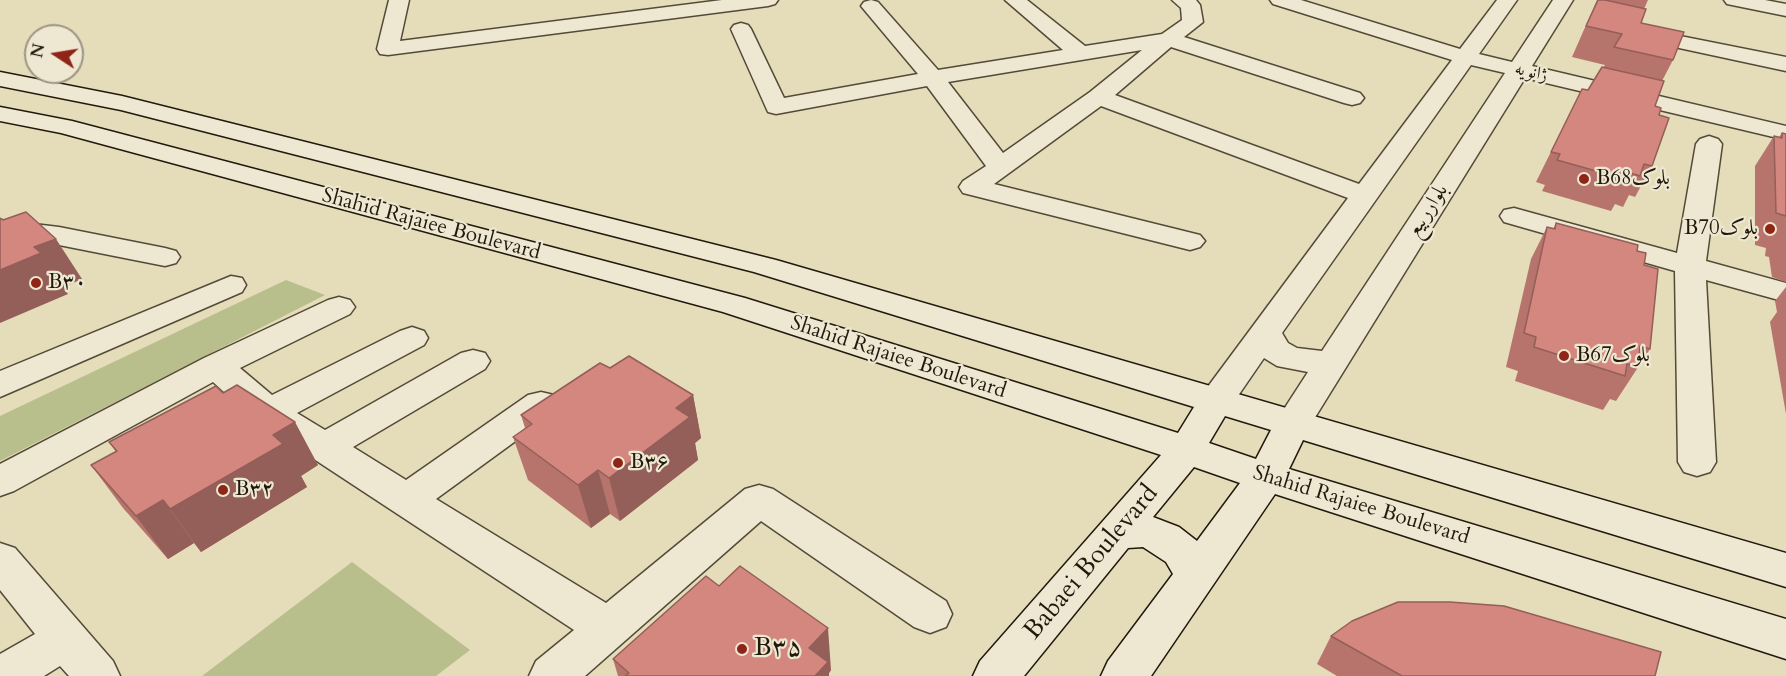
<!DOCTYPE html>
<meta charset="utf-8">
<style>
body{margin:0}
#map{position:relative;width:1786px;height:676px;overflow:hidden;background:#e5dcba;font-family:Cardo,serif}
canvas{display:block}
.north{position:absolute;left:24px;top:24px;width:60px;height:60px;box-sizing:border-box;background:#eee8d2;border:2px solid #9c9583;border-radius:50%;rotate:282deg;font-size:16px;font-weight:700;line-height:24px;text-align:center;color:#22190d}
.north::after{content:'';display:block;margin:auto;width:21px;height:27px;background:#8f2418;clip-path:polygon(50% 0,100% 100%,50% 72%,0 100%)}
</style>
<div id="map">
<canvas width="1786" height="676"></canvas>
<div class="north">N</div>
</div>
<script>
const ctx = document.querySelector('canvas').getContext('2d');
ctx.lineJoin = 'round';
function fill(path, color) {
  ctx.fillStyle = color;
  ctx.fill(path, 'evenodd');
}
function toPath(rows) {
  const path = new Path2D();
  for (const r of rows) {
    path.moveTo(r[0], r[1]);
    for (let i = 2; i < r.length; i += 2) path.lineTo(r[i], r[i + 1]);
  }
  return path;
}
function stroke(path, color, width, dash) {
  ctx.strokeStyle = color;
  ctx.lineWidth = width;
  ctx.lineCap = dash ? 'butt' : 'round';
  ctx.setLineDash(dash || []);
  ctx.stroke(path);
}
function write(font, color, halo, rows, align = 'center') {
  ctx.font = font + ' Cardo,Amiri,serif';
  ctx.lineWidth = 4.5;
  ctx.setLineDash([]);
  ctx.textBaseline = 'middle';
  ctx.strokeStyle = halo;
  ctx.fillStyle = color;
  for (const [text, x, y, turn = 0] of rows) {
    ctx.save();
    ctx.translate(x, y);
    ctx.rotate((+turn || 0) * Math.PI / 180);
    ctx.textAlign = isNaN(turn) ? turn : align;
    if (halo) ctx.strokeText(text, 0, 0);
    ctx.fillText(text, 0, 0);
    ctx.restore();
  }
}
const green = toPath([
 [286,280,325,295,0,461,0,416],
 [352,562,470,650,436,676,202,676]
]);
const street = toPath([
 [389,0,409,0,400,41,722,0,778,0,775,4,768,6,388,55,380,54,377,49,389,0],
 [871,0,878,2,938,70,1063,50,1005,0,1027,0,1085,46,1162,34,1182,20,1181,8,1172,0,1196,0,1200,5,1203,22,1184,37,1360,93,1364,98,1360,103,1352,105,1344,103,1171,47,1115,95,1359,184,1452,60,1273,4,1270,0,1301,0,1460,49,1497,0,1517,0,1479,54,1512,62,1553,0,1573,0,1532,66,1786,126,1786,140,1525,78,1306,432,1293,436,1280,432,1275,423,1308,372,1277,366,1264,358,1229,409,1216,412,1203,409,1198,400,1348,198,1101,106,994,184,1200,235,1205,241,1200,247,1190,250,963,193,959,187,963,181,986,166,927,86,776,114,768,112,731,29,734,25,741,23,748,25,751,29,784,98,918,74,861,6,864,2,871,0],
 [1142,50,1090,92,1003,153,948,82,1142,50],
 [1471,65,1505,73,1322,351,1297,348,1288,343,1282,333,1471,65],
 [1724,0,1765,0,1786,4,1786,16,1727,4,1724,0],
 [1635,27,1786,57,1786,71,1628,37,1625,33,1628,29,1635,27],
 [1709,136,1718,139,1722,144,1706,261,1786,283,1786,302,1706,280,1716,462,1710,472,1697,476,1684,472,1678,462,1675,271,1504,222,1500,216,1504,210,1514,208,1677,253,1696,144,1700,139,1709,136],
 [0,220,59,227,165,248,176,251,180,257,176,263,165,266,59,245,0,238,0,220],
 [231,276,242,278,246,285,242,292,0,397,0,371,231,276],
 [339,297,350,300,355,307,350,314,240,368,272,395,400,331,412,327,424,331,428,338,424,345,297,413,325,430,461,353,473,350,485,353,490,361,485,369,353,447,406,480,528,395,541,392,554,395,559,404,554,413,436,499,606,603,745,489,759,485,773,489,946,601,952,614,946,627,930,633,914,627,761,521,585,676,529,676,536,661,574,630,256,421,213,382,14,491,0,496,0,464,204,358,328,300,339,297],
 [0,543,15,548,113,661,120,676,69,676,60,666,44,676,0,676,0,654,35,634,0,590,0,543]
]);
const secondary = toPath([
 [0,72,122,96,776,260,1786,553,1786,587,1303,440,1289,469,1786,619,1786,659,1275,494,1151,676,1101,676,1108,661,1173,574,1166,562,1143,547,1128,548,1024,676,973,676,980,661,1161,455,723,312,61,133,0,121,0,107,72,121,745,298,1178,433,1194,407,754,272,121,110,0,86,0,72],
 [1225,416,1271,430,1256,459,1209,443,1225,416],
 [1194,467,1240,483,1197,541,1179,527,1153,517,1194,467]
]);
const wall = toPath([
 [1597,0,1648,0,1644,9,1641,23,1673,60,1662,81,1655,106,1659,115,1652,166,1635,197,1629,195,1623,207,1615,204,1611,211,1542,191,1545,185,1536,182,1582,89,1588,90,1605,65,1572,57],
 [1782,133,1786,134,1786,282,1772,277,1769,257,1765,256,1766,248,1755,245,1755,166,1774,136,1779,137],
 [1556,223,1637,251,1644,265,1650,349,1616,401,1610,399,1603,410,1515,381,1518,371,1506,367,1531,259,1547,227,1553,229],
 [1786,287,1786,414,1770,322,1777,312,1775,301],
 [610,368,693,395,701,438,695,443,698,460,620,521,610,514,591,528,528,480,513,437,525,428,521,415],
 [223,393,318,465,301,476,307,487,201,552,194,543,168,559,123,508,91,465,116,452,109,442],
 [1331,636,1655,676,1337,676,1317,664],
 [613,659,831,670,829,673,829,676,618,676]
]);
const shadedWall = toPath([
 [56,239,82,279,64,287,68,294,0,323,0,270,34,247],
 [693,395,701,438,695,443,698,460,620,521,609,478,676,408],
 [295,422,318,465,301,476,307,487,201,552,170,509,273,435],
 [598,470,610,514,591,528,578,485],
 [163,500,194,543,168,559,136,516],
 [828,628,831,670,829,673,829,676,812,676,809,648]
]);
const building = toPath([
 [1598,0,1605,0,1646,9,1641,23,1684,32,1673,60,1614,47,1622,34,1586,26,1598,0],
 [1602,67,1664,81,1655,106,1661,108,1659,115,1669,118,1652,166,1644,164,1640,176,1630,173,1628,180,1557,160,1560,154,1551,152,1582,89,1588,90,1602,67],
 [1782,133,1786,134,1786,216,1776,213,1774,136,1782,138,1782,133],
 [26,212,56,239,34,247,41,253,0,270,0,218,3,220,26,212],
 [1556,223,1638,245,1637,251,1646,253,1644,265,1658,269,1650,349,1640,346,1638,367,1627,364,1625,376,1534,347,1536,337,1524,333,1547,227,1555,229,1556,223],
 [629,356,693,395,676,408,690,417,609,478,598,470,578,485,513,437,532,424,521,415,600,363,610,368,629,356],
 [237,385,295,422,273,435,283,444,170,509,163,500,136,516,91,465,117,451,109,442,216,386,223,393,237,385],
 [740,566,828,628,809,648,828,662,815,676,625,676,629,673,613,659,706,576,719,586,740,566],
 [1398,602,1450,602,1504,606,1661,652,1655,676,1402,676,1331,636,1352,621,1398,602]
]);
const markers = [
 [1584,179,6,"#8f2418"],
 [1770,229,6,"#8f2418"],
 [36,283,6,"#8f2418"],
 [1564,356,6,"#8f2418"],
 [618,463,6,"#8f2418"],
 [223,490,6,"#8f2418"],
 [742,649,6,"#8f2418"]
];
const farStreetnames = [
 ["ژانویه",1531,73,13]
];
const poiNames = [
 ["B68بلوک",1596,179],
 ["B70بلوک",1758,229,"right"],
 ["B۳۰",48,283],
 ["B67بلوک",1576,356],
 ["B۳۶",630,463],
 ["B۳۲",235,490]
];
const streetNames = [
 ["بلوارربیع",1428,211,-57],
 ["Shahid Rajaiee Boulevard",431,225,15],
 ["Shahid Rajaiee Boulevard",898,358,18],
 ["Shahid Rajaiee Boulevard",1361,506,17]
];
const nearStreetnames = [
 ["Babaei Boulevard",1092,563,-50]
];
const nearPoinames = [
 ["B۳۵",754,649]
];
fill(green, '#b9bf8c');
stroke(street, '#534a38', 3);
stroke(secondary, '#22190d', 3);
fill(street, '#eee8d2');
fill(secondary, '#eee8d2');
fill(wall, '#b6746d');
fill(shadedWall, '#945e59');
fill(building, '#d4877f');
stroke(building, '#945e59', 1.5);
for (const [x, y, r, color] of markers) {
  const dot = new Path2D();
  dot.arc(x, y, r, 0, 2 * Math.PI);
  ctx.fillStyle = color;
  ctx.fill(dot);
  stroke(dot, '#eee8d2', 2);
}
write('18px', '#22190d', '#eee8d2', farStreetnames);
write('21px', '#22190d', '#eee8d2', poiNames, 'left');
write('21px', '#22190d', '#eee8d2', streetNames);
write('26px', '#22190d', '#eee8d2', nearStreetnames);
write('26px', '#22190d', '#eee8d2', nearPoinames, 'left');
</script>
